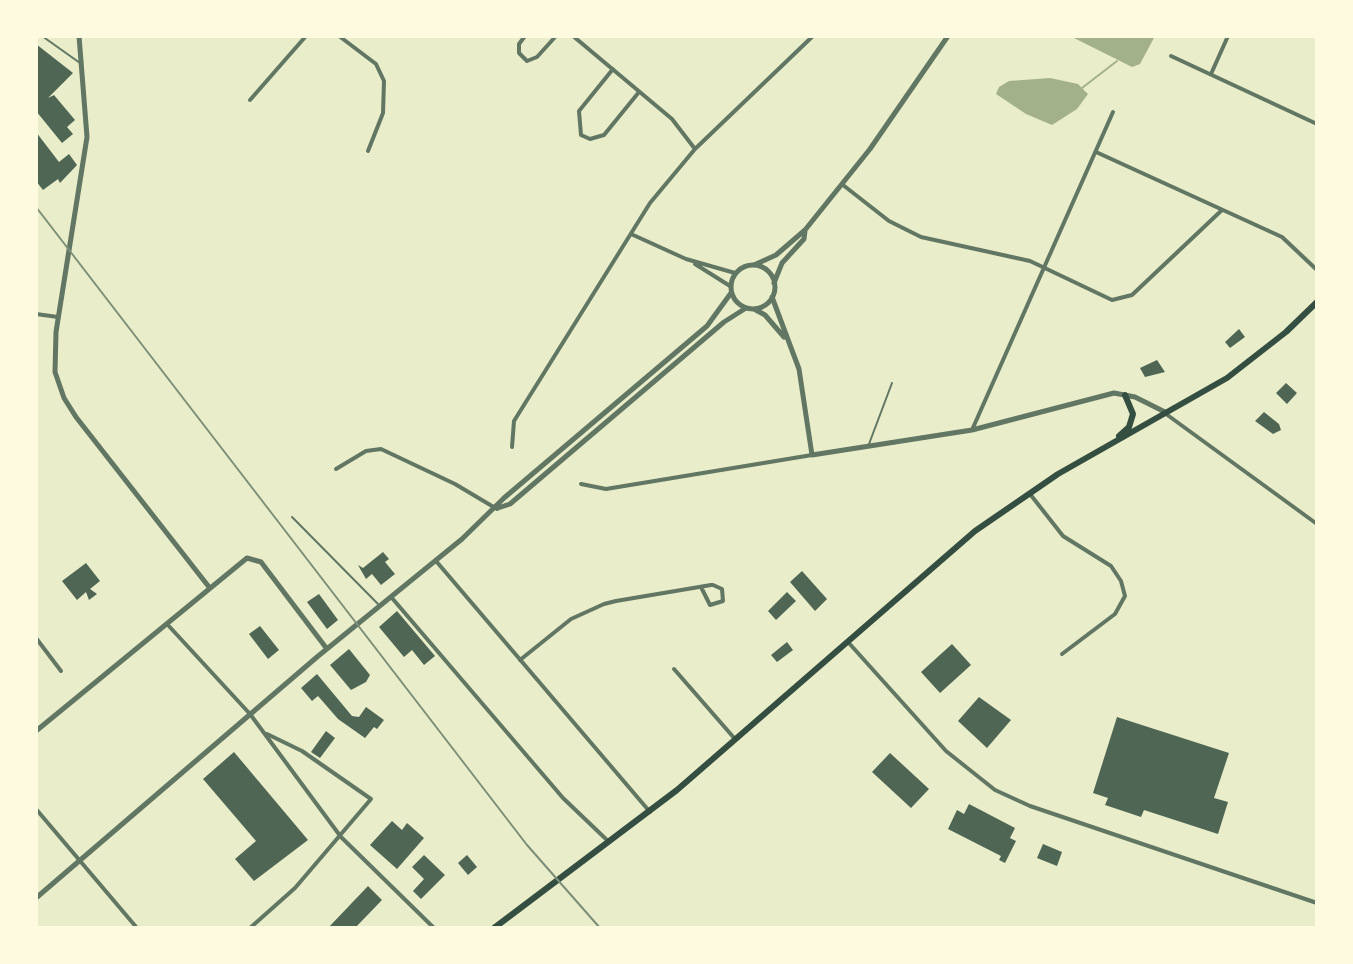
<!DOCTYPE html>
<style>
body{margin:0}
#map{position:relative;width:1353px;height:964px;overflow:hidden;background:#e9edc9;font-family:"Noto Serif",serif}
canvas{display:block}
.frame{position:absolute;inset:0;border:38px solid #fefae0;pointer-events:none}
</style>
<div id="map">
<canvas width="1353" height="964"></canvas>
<div class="frame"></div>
</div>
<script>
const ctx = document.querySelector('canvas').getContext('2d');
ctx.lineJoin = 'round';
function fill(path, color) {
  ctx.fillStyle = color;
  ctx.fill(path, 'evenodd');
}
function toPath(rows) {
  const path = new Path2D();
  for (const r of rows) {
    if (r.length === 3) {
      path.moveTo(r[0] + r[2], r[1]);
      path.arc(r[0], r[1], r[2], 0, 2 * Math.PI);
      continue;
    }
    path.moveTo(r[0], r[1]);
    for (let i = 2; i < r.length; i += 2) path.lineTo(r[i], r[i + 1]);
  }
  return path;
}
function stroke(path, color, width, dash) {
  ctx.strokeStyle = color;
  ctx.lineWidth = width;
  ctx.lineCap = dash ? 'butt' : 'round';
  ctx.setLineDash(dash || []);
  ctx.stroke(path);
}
const water = toPath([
 [1070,36,1155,36,1140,64,1132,67],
 [1050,78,1078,84,1088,94,1077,109,1052,125,1026,114,996,94,999,87,1009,81]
]);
const stream = toPath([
 [1082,88,1117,61]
]);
const building = toPath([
 [36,44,73,73,48,98,54,95,75,120,67,127,73,134,62,143,36,111],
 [36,132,59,162,69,154,77,165,60,183,58,179,43,190,36,181],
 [1239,329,1245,337,1230,348,1225,342],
 [1157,360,1165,372,1145,377,1140,368],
 [1286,383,1297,393,1287,404,1276,393],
 [1264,412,1279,424,1281,430,1273,434,1255,421],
 [383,552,389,559,385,562,395,574,381,585,372,574,366,579,358,565,363,568],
 [86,563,100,581,90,589,97,594,89,600,86,592,77,600,62,581],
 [802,571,827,599,815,611,790,582],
 [787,592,796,601,776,620,768,611],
 [319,594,338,620,327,629,307,602],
 [397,611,435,656,424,665,412,650,404,657,379,627],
 [260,626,279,650,268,659,249,634],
 [787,642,793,650,777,662,771,655],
 [952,644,971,665,940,693,921,672],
 [349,649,370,675,366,682,351,690,330,665],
 [317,674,352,716,359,717,366,707,384,720,377,729,374,727,365,738,338,719,318,696,312,701,301,688],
 [979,697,1011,720,987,748,958,721],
 [1117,717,1229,753,1214,798,1228,802,1218,834,1144,810,1141,817,1105,805,1108,798,1093,793],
 [326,731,335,738,320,758,311,752],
 [234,752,308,840,254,881,235,859,256,841,203,779],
 [890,753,929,789,911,808,872,772],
 [969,804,1015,828,1010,838,1016,841,1005,863,999,860,1001,856,948,829,957,810,964,814],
 [392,821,402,830,407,823,424,838,397,869,370,845],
 [1043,844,1062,852,1057,866,1037,858],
 [424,855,445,875,421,899,413,891,424,879,412,867],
 [467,855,477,867,468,875,458,863],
 [368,886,382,900,355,928,328,928]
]);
const service = toPath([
 [42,36,80,63],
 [869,444,892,383],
 [292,517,378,604]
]);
const minor = toPath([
 [339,36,376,64,384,81,383,113,368,151],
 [525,36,519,44,519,53,527,61,537,57,556,36],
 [573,36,672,119,695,149],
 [1171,56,1317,124],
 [613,69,579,111,581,135,590,139,604,135,639,92],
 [1211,74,1228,36],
 [250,100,306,36],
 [1096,152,1282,237,1317,270],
 [843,185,889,221,921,237,1030,261,1112,300,1132,295,1222,210],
 [631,234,686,259,735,273],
 [695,264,730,286],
 [36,314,58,317],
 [1166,414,1317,524],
 [972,430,1113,112],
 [512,447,514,421,650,203,695,149,813,36],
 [336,469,366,451,381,449,455,484,497,509],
 [581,484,606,489,812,455],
 [1030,494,1063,536,1111,566,1121,581,1125,596,1115,614,1062,654],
 [436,561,650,812],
 [392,598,563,798,608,841],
 [167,624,250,714,341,837,434,928],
 [36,638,61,671],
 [848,642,946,751,995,790,1030,806,1317,903],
 [520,660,571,619,604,604,616,601,711,585,713,585,722,589,723,601,710,605,701,587],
 [674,669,735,739],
 [36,809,137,928],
 [250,928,295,888,371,799,302,751,267,734]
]);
const tertiary = toPath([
 [79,36,87,137,56,332,55,372,64,398,76,417,209,587],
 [754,265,776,255,805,230,870,149,948,36],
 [753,287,22],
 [774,283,782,263,804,239,805,231],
 [772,297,799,369,812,455,972,430,1114,393,1135,397,1165,412],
 [754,309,765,315,784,337],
 [498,508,510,504,724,322,746,308],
 [36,731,247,558,261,562,327,649],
 [36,898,317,657,462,539,504,498,707,326,731,293]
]);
const trunk = toPath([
 [1119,436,1129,427,1133,414,1125,395],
 [494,928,677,790,975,531,1058,474,1227,378,1286,332,1317,302]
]);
const rail = toPath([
 [36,207,527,845,600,928]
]);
fill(water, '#a3b18a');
stroke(stream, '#a3b18a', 2);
fill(building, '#4f6655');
stroke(service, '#617663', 2);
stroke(minor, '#617663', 4);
stroke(tertiary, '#617663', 5);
stroke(trunk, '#344e41', 6);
stroke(rail, '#7c8e77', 2);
</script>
